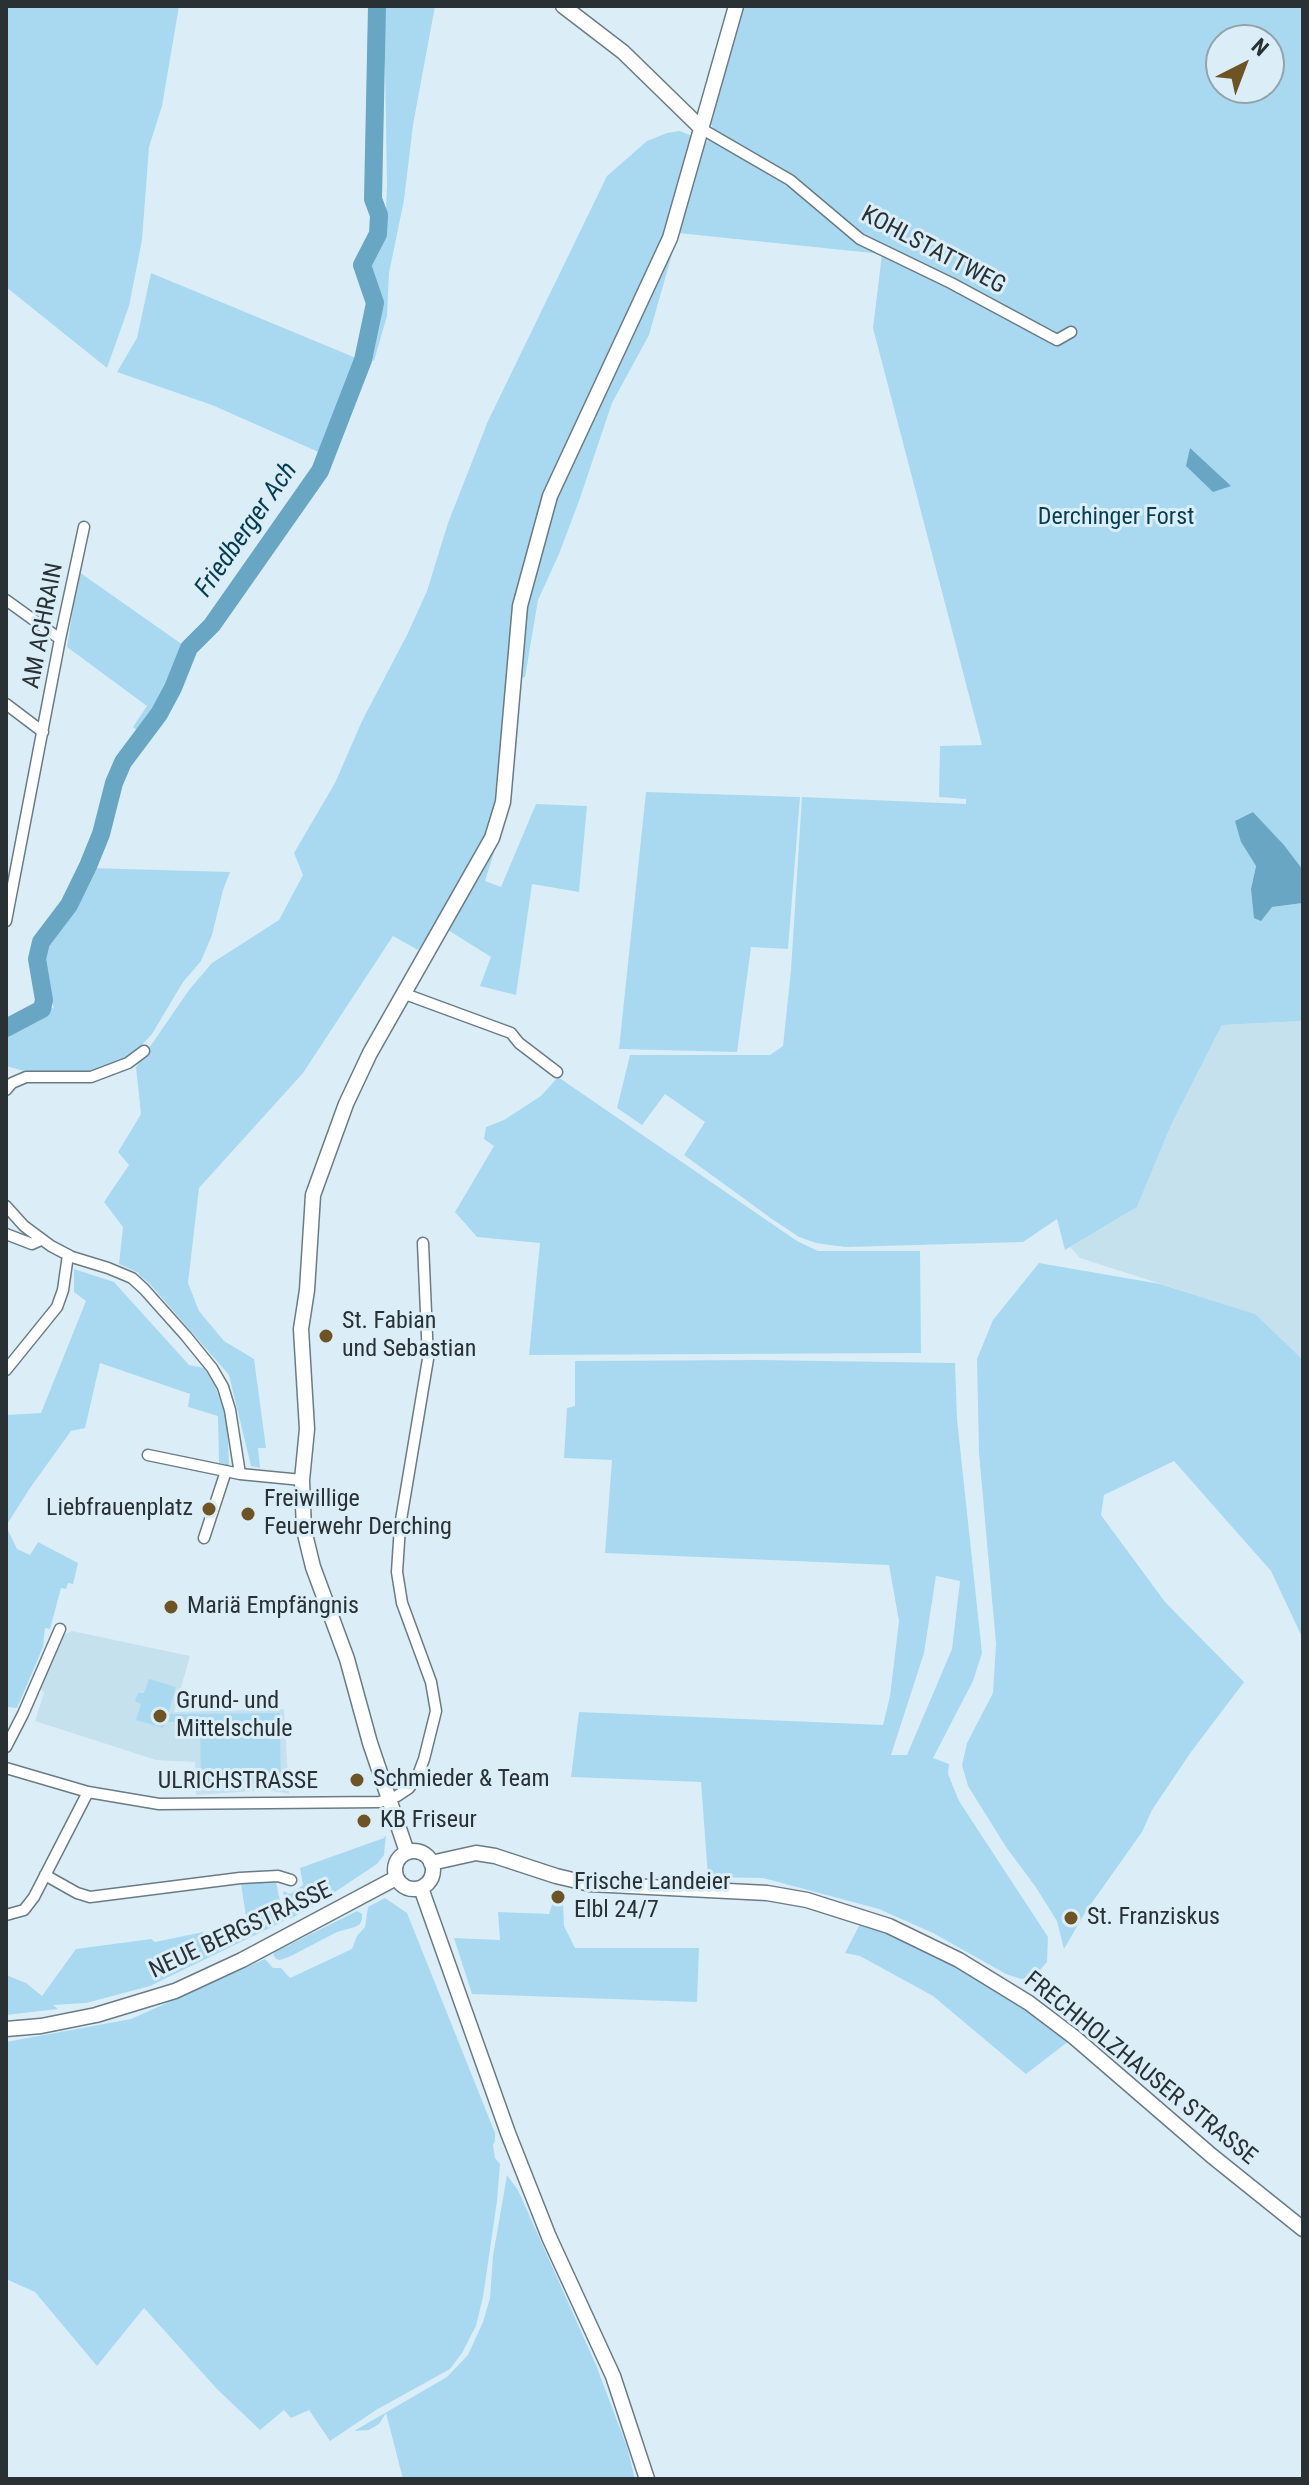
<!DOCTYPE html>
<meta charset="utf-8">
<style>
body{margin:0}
#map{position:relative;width:1309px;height:2485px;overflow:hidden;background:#dbeef8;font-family:"Roboto Condensed",sans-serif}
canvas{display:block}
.frame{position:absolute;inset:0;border:8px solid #293134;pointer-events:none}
.north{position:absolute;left:1205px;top:24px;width:80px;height:80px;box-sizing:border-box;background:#dbeef8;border:2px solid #94a2aa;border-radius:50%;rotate:42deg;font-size:22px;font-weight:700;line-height:32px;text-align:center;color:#293134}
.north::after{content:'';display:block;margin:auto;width:28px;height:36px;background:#6e5325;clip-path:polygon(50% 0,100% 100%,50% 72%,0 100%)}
</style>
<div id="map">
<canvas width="1309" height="2485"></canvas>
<div class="frame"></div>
<div class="north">N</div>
</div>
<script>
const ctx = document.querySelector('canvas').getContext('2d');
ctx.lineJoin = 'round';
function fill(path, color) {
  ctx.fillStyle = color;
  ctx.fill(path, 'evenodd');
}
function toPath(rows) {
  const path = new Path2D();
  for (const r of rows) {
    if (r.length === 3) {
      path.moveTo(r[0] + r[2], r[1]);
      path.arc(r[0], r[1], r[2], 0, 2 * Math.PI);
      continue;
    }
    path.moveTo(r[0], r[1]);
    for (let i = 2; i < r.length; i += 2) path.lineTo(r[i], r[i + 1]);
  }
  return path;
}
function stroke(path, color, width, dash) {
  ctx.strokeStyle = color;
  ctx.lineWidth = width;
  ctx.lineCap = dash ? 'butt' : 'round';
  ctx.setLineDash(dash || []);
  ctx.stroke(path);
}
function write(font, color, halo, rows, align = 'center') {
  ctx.font = font + ' "Roboto Condensed",sans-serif';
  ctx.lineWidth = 6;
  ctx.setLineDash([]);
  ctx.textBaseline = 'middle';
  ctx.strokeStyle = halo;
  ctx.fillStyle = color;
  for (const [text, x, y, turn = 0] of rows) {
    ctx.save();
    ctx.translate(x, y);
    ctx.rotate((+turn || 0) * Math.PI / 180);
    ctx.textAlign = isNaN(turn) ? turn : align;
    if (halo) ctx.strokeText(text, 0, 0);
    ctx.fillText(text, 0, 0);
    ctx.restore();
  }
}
const built = toPath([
 [1303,1021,1303,1361,1254,1314,1080,1258,1070,1247,1137,1207,1172,1123,1222,1025],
 [72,1631,190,1656,174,1712,284,1709,289,1794,268,1790,196,1795,195,1762,156,1760,35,1721,44,1693,40,1688,59,1637]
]);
const green = toPath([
 [6,6,179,6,162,106,149,147,142,240,129,306,107,368,6,287],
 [384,6,435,6,413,125,404,200,389,273,387,316,374,361,368,360,380,305,367,266,385,233,387,185],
 [743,6,1303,6,1303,870,1284,845,1253,812,1241,842,1256,866,1251,889,1272,907,1303,903,1303,1021,1222,1025,1172,1123,1137,1207,1065,1250,1057,1219,1023,1242,845,1247,816,1243,799,1237,772,1219,684,1155,705,1122,665,1094,642,1125,617,1108,630,1055,770,1055,783,1046,791,970,802,797,966,804,966,799,939,797,940,746,982,745,873,328,882,254,678,233,649,335,612,403,579,501,559,554,538,600,525,677,506,683,495,798,503,824,485,881,501,887,536,804,587,806,579,892,532,884,516,995,480,986,491,957,448,930,431,931,418,950,393,936,303,1073,199,1188,188,1283,199,1311,224,1341,254,1359,266,1448,258,1448,260,1468,251,1466,229,1375,149,1283,139,1275,139,1273,119,1264,123,1227,104,1202,129,1165,118,1152,141,1114,136,1067,189,990,212,963,279,920,303,875,294,853,335,783,362,721,408,633,427,591,448,523,488,421,607,176,647,141,667,133,680,131,692,136,664,229,677,233,704,144,711,138,786,181,863,235,794,177,714,130,710,122,714,104],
 [1221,40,1269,40,1269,88,1221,88],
 [151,273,356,358,323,454,212,405,117,372,137,338],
 [79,572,183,645,169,683,139,732,133,727,147,706,67,647],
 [646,792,800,797,788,949,751,947,737,1052,619,1049],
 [90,868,230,872,223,890,212,935,201,961,183,982,152,1034,128,1060,90,1071,28,1072,6,1066,6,1022,33,1008,38,999,54,1009,40,958,46,939,69,909],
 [558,1077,797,1241,818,1251,920,1251,921,1353,529,1355,540,1243,477,1237,455,1212,494,1146,484,1139,486,1127,504,1120,541,1096],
 [1039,1263,1160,1284,1255,1314,1303,1360,1303,1639,1271,1571,1174,1461,1104,1495,1101,1515,1165,1602,1244,1682,1191,1752,1152,1810,1142,1832,1086,1911,1064,1949,1057,1921,1035,1886,1006,1847,968,1786,962,1765,967,1743,993,1693,996,1644,979,1453,977,1359,993,1320],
 [74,1269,114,1282,189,1365,204,1368,215,1386,227,1420,229,1465,219,1463,218,1416,188,1407,190,1394,100,1363,85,1428,71,1431,30,1488,6,1526,17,1549,30,1555,38,1542,78,1563,73,1584,68,1583,66,1589,61,1588,50,1629,45,1628,43,1647,17,1708,6,1707,6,1415,41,1413,86,1301,74,1292],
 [759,1360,955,1363,957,1419,982,1653,973,1681,933,1758,949,1764,948,1774,959,1801,1048,1937,1047,1962,1034,1977,1021,1979,1006,1974,933,1933,879,1909,763,1878,708,1877,701,1782,571,1777,579,1712,883,1725,890,1696,899,1621,889,1565,605,1553,612,1460,564,1458,567,1408,575,1406,575,1361],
 [936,1576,960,1581,952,1649,907,1755,891,1755,924,1653],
 [149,1679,176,1687,168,1714,280,1713,280,1721,166,1722,163,1728,136,1720,141,1704,135,1701,138,1693,144,1693],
 [280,1725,281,1783,201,1785,200,1727],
 [386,1835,384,1855,377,1864,317,1904,290,1919,283,1891,290,1894,303,1885,300,1868,384,1838],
 [276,1882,284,1921,150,1986,86,2003,53,2005,58,2009,6,2015,6,1975,26,1983,42,1996,76,1949,151,1939,155,1942,203,1932,206,1940,248,1929,241,1884],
 [385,1898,407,1913,495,2133,495,2141,493,2145,495,2158,500,2164,497,2201,483,2297,476,2326,462,2353,450,2369,376,2410,330,2441,309,2410,291,2418,284,2410,260,2430,217,2389,144,2308,97,2366,35,2292,6,2279,6,2042,131,2019,265,1959,273,1968,281,1968,290,1978,352,1949,357,1936,365,1927,368,1907],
 [553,1901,563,1901,564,1926,575,1948,699,1948,697,2002,472,1994,454,1938,500,1940,498,1912,549,1914],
 [357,1911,362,1914,362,1919,360,1924,355,1927,337,1932,289,1957,280,1960,276,1959,273,1955,275,1952],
 [861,1922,952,1963,1024,2008,1069,2041,1026,2074,933,1996,860,1956,845,1953],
 [507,2175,518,2190,596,2365,627,2447,635,2479,403,2479,386,2413,379,2424,369,2430,354,2431,447,2377,468,2355,483,2322,490,2298,493,2256]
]);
const water = toPath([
 [1190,448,1231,486,1213,492,1186,466],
 [1253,812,1284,845,1303,870,1303,903,1272,907,1261,921,1254,918,1251,889,1256,866,1241,842,1235,821]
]);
const river = toPath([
 [6,1028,42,1009,44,1000,37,959,41,942,69,905,88,866,101,834,114,783,123,762,159,714,173,688,189,648,212,625,320,471,363,360,375,303,362,265,378,234,379,215,373,199,377,6]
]);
const street = toPath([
 [702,129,790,180,860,239,951,283,1057,340,1071,332],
 [6,600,60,639],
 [6,704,43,732],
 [6,921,60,639,84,527],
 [405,994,511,1033,519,1043,557,1072],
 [6,1090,12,1083,26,1077,91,1077,128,1063,144,1051],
 [6,1206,24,1226,51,1246,72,1257,108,1268,132,1278,144,1289,186,1336,212,1368,223,1387,230,1410,240,1474],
 [6,1234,32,1244,41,1240],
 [6,1370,57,1307,63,1290,68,1255],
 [148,1455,240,1474,302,1480],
 [204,1538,226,1471],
 [6,1747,23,1714,60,1629],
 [6,1768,88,1792,159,1804,380,1802,397,1796,409,1788,418,1775,424,1759,436,1711,431,1682,402,1603,397,1572,400,1526,428,1359,423,1243],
 [45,1875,77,1893,90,1897,240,1878,278,1876,291,1880],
 [6,1915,24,1910,34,1897,88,1792]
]);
const secondary = toPath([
 [563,6,623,52,702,129],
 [414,1870,19],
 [407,1852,370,1743,347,1659,313,1567,304,1530,302,1480,307,1429,301,1329,307,1290,313,1195,346,1104,370,1053,492,838,503,802,520,606,550,496,670,238,736,6],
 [431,1863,476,1853,495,1856,556,1876,590,1884,767,1893,807,1900,889,1926,959,1960,1029,2003,1074,2037,1212,2156,1303,2229],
 [421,1888,508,2133,549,2237,613,2376,647,2479],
 [6,2029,41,2026,96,2015,175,1991,242,1960,396,1878]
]);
const markers = [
 [326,1336,8,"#6e5325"],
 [209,1509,8,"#6e5325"],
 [248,1514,8,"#6e5325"],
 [171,1607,8,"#6e5325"],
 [160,1716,8,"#6e5325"],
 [357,1780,8,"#6e5325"],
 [364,1821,8,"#6e5325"],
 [558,1897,8,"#6e5325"],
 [1071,1918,8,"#6e5325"]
];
const streetNames = [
 ["KOHLSTATTWEG",933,251,28],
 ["AM ACHRAIN",44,626,-79],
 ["ULRICHSTRASSE",238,1782],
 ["NEUE BERGSTRASSE",241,1931,-25],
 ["FRECHHOLZHAUSER STRASSE",1140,2069,39]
];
const parkNames = [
 ["Derchinger Forst",1116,518]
];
const poiNames = [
 ["St. Fabian",342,1322],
 ["und Sebastian",342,1350],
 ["Freiwillige",264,1500],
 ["Feuerwehr Derching",264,1528],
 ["Liebfrauenplatz",193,1509,"right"],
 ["Mariä Empfängnis",187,1607],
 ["Grund- und",176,1702],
 ["Mittelschule",176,1730],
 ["Schmieder & Team",373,1780],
 ["KB Friseur",380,1821],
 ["Frische Landeier",574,1883],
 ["Elbl 24/7",574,1911],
 ["St. Franziskus",1087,1918]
];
const waterNames = [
 ["Friedberger Ach",247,530,-55]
];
fill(built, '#c6e1ee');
fill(green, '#a9d9f0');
fill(water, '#68a6c3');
stroke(river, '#68a6c3', 18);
stroke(street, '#6a7b84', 13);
stroke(secondary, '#6a7b84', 17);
stroke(street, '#fff', 10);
stroke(secondary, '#fff', 14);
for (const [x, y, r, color] of markers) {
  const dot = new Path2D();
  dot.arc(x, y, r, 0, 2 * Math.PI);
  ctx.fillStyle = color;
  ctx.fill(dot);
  stroke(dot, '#dbeef8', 3);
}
write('24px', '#293134', '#dbeef8', streetNames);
write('24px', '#053e52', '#dbeef8', parkNames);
write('24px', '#293134', '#dbeef8', poiNames, 'left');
write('italic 26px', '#043d52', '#dbeef8', waterNames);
</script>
